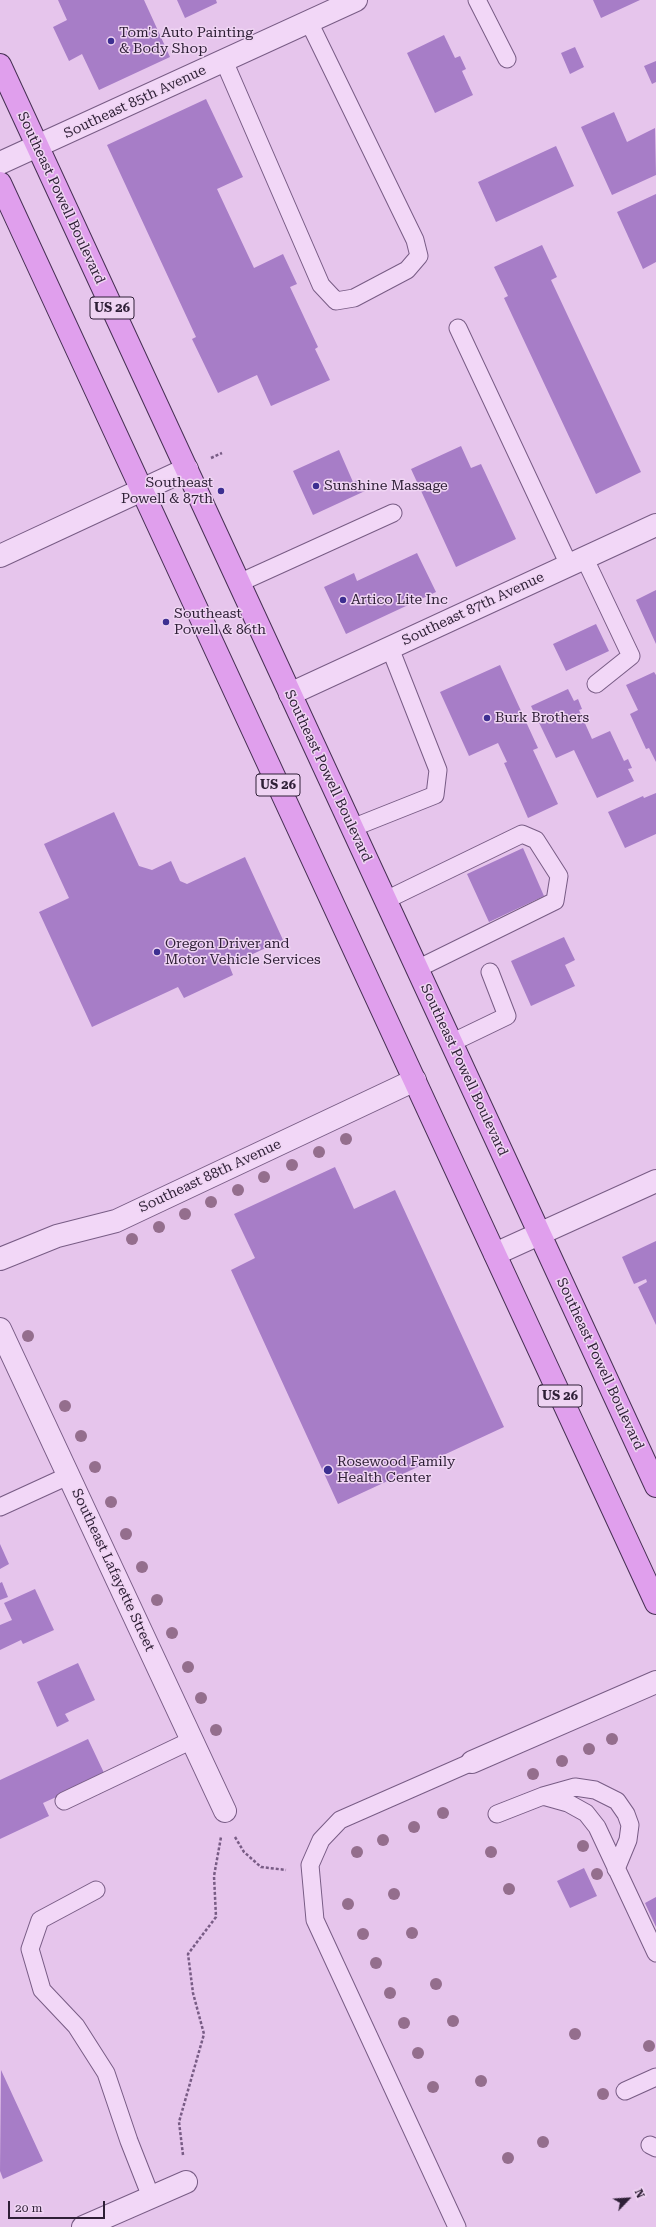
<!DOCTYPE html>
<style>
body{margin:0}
#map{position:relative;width:656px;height:2227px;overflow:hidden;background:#e6c5ec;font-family:"Roboto Serif",serif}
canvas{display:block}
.north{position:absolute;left:608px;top:2179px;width:40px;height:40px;-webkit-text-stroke:3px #efd4f3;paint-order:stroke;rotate:65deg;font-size:11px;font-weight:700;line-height:16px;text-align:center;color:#2e1f36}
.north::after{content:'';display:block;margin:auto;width:14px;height:18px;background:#2e1f36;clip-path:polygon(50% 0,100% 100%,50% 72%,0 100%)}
.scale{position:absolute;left:8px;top:2201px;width:97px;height:18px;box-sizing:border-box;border:2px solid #2e1f36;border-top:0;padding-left:5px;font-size:12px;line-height:14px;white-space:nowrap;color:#2e1f36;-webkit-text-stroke:3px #efd4f3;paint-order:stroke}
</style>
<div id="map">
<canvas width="656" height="2227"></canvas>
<div class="north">N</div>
<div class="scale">20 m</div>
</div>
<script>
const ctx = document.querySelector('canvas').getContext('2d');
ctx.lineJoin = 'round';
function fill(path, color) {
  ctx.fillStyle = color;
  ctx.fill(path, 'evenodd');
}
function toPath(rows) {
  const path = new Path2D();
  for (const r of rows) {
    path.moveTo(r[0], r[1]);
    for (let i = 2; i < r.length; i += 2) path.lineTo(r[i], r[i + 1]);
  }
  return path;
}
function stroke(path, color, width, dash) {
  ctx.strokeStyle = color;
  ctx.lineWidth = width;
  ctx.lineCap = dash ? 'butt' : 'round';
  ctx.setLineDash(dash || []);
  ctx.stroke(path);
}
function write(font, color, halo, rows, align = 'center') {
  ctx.font = font + ' "Roboto Serif",serif';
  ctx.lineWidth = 3;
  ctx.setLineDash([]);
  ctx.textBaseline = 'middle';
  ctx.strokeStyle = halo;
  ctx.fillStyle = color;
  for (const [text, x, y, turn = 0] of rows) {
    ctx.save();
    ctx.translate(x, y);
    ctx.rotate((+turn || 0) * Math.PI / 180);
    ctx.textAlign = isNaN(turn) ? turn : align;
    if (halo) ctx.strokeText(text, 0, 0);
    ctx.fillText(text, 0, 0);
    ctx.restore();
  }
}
const building = toPath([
 [58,0,144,0,170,57,99,90,82,54,69,61,53,27,67,20],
 [177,0,216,0,217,3,185,18],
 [593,0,640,0,601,18],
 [444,35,455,58,460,56,466,69,462,71,473,95,435,113,407,53],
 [575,47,584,67,570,74,561,53],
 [656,61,656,82,652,84,644,66],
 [206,99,243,177,217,189,254,268,283,254,297,284,290,287,318,347,315,349,330,380,271,406,257,375,218,393,192,339,196,337,107,145],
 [614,112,627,142,655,128,656,175,612,195,581,127],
 [556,146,574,186,496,222,478,182],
 [656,194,656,262,643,269,617,212],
 [542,245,557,277,551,280,641,472,596,494,504,298,508,296,494,267],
 [461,446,471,468,481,464,516,539,456,567,411,469],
 [339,450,353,482,359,479,365,491,313,515,293,471],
 [417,553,436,592,346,634,324,587,354,573,357,581],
 [656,590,656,644,636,600],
 [596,624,609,651,566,671,553,644],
 [500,665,538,748,533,750,558,804,528,818,504,763,507,762,498,743,469,756,440,692],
 [654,672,656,675,656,762,649,748,646,749,630,714,638,710,626,685],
 [568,689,574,701,578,699,582,709,579,710,592,739,610,731,624,761,628,759,632,768,628,769,634,781,597,798,574,750,556,758,531,706],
 [656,793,656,834,625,848,608,812,643,796,644,798],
 [114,812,139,866,152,870,171,861,180,881,187,884,245,857,283,940,229,965,233,975,184,998,178,987,92,1027,39,912,69,898,44,844],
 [523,848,544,896,489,922,467,874],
 [564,937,575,960,565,965,575,986,531,1006,511,961],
 [335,1167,354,1209,395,1190,504,1427,338,1504,231,1270,255,1258,234,1214],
 [656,1241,656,1325,638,1287,647,1282,646,1279,634,1284,622,1257],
 [0,1544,9,1564,0,1569],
 [2,1582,8,1597,0,1600,0,1583],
 [35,1589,54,1630,23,1644,21,1640,0,1650,0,1625,12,1620,4,1603],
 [78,1663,95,1700,65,1714,69,1721,57,1727,37,1682],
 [88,1739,105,1775,43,1803,49,1816,0,1839,0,1780],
 [584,1868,597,1896,570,1908,557,1881],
 [656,1897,656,1927,645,1903],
 [1,2070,43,2161,3,2179,0,2171]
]);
const path = toPath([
 [211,458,222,453],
 [235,1837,244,1852,261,1867,286,1870],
 [183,2155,179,2122,204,2034,193,1993,188,1954,216,1917,214,1876,221,1837]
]);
const lane = toPath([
 [477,0,507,59],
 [224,61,321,285,336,301,354,298,407,270,419,256,415,240,309,22],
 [458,328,569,565],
 [584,557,631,656,596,684],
 [239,583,393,513],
 [352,828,435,795,438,770,390,648],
 [386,900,522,834,536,840,559,876,555,901,417,969],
 [451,1043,507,1016,490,972],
 [0,1507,70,1475],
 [543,1796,568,1803,586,1813,597,1827,656,1953],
 [64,1801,192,1740],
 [497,1814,543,1796,575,1787,595,1790,617,1801,626,1814,630,1825,628,1840,616,1869],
 [96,1890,40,1920,30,1949,42,1990,76,2026,106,2073,129,2141,151,2197],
 [625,2091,656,2077],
 [650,2145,656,2148],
 [457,2227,315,1920,310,1865,321,1840,340,1820,472,1762]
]);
const street = toPath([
 [0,163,356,0],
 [0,556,187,469],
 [290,694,656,525],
 [495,1254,656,1181],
 [0,1259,57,1236,116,1221,415,1080],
 [0,1329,225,1811],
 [472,1762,656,1682],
 [83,2227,186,2182]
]);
const primary = toPath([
 [0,65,656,1486],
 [0,183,656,1603]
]);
const trees = [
 [346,1139],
 [319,1152],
 [292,1165],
 [264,1177],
 [238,1190],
 [211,1202],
 [185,1214],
 [159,1227],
 [132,1239],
 [28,1336],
 [65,1406],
 [81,1436],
 [95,1467],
 [111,1502],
 [126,1534],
 [142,1567],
 [157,1600],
 [172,1633],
 [188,1667],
 [201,1698],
 [216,1730],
 [612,1739],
 [589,1749],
 [562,1761],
 [533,1774],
 [443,1813],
 [414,1827],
 [383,1840],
 [583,1846],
 [357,1852],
 [491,1852],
 [597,1874],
 [509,1889],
 [394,1894],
 [348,1904],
 [412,1933],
 [363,1934],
 [376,1963],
 [436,1984],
 [390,1993],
 [453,2021],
 [404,2023],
 [575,2034],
 [649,2046],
 [418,2053],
 [481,2081],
 [433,2087],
 [603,2094],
 [543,2142],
 [508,2158]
];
const markers = [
 [111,41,4,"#3d2f91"],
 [316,486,4,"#3d2f91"],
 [221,491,4,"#3d2f91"],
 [343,600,4,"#3d2f91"],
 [166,622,4,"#3d2f91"],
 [487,718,4,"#3d2f91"],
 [157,952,4,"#3d2f91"],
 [328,1470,5,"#3d2f91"]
];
const shields = [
 [112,308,44],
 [278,785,44],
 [560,1396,44]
];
const shieldNames = [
 ["US 26",112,308],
 ["US 26",278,785],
 ["US 26",560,1396]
];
const poiNames = [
 ["Tom's Auto Painting",119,33],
 ["& Body Shop",119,49],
 ["Southeast",213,483,"right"],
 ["Powell & 87th",213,499,"right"],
 ["Sunshine Massage",324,486],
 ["Artico Lite Inc",351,600],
 ["Southeast",174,614],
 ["Powell & 86th",174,630],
 ["Burk Brothers",495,718],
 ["Oregon Driver and",165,944],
 ["Motor Vehicle Services",165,960],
 ["Rosewood Family",337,1462],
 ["Health Center",337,1478]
];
const streetNames = [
 ["Southeast 85th Avenue",135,102,-25],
 ["Southeast Powell Boulevard",61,198,65],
 ["Southeast 87th Avenue",473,609,-25],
 ["Southeast Powell Boulevard",328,776,65],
 ["Southeast Powell Boulevard",464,1070,65],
 ["Southeast 88th Avenue",210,1176,-25],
 ["Southeast Powell Boulevard",600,1364,65],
 ["Southeast Lafayette Street",113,1570,65]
];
fill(building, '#a77dc7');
stroke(lane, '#785c85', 19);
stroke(street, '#785c85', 24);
stroke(primary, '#463053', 24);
stroke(path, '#785c85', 2.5, [3, 2]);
stroke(lane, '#f2d7f7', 17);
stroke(street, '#f2d7f7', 22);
stroke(primary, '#e09fed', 22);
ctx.fillStyle = '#946e8d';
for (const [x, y] of trees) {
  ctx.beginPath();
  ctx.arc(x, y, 6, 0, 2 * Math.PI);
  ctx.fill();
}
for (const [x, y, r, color] of markers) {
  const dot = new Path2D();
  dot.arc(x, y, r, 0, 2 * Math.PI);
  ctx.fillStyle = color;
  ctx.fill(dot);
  stroke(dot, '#efd4f3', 1.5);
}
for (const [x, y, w] of shields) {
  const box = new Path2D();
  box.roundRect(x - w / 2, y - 11, w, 22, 3);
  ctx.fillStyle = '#efd4f3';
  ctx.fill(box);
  stroke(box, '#2e1f36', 1);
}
write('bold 13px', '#2e1f36', null, shieldNames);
write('14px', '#2e1f36', '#efd4f3', poiNames, 'left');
write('14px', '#2e1f36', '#efd4f3', streetNames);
</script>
